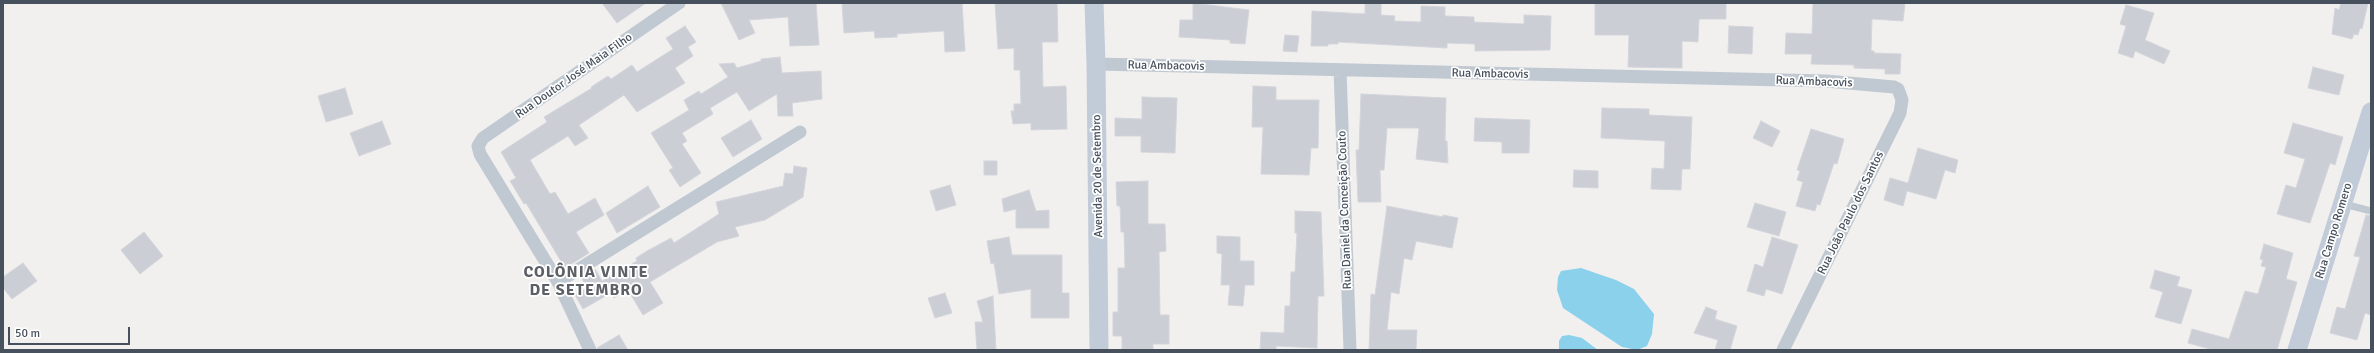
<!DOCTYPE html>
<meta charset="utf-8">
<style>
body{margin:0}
#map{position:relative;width:2374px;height:353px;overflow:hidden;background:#f2f0ef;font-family:Signika,sans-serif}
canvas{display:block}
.frame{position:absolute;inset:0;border:4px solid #47515d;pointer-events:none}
.scale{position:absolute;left:8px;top:327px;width:122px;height:18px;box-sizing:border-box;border:2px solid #47515d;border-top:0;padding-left:5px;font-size:12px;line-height:14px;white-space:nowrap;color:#47515d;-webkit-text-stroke:3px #fff;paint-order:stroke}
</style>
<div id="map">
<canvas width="2374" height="353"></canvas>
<div class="frame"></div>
<div class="scale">50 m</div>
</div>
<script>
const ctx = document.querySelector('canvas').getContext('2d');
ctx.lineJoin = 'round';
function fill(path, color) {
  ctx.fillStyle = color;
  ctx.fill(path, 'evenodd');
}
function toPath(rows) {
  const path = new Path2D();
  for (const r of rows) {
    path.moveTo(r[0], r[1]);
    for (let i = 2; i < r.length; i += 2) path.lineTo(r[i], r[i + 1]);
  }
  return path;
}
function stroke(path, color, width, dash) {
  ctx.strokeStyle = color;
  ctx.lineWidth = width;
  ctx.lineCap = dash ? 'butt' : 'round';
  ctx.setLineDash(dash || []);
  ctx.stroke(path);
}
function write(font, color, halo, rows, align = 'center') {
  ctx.font = font + ' Signika,sans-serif';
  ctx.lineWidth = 3.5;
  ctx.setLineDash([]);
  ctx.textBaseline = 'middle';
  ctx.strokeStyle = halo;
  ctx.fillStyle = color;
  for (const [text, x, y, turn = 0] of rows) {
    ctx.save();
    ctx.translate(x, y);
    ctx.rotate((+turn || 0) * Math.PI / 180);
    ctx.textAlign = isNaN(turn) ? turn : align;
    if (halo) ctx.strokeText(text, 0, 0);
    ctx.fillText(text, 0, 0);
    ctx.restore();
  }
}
const water = toPath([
 [1581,268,1616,280,1634,289,1654,314,1652,334,1647,346,1637,350,1622,347,1563,308,1557,290,1558,277,1561,271],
 [1569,335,1582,338,1598,350,1559,350,1559,341,1562,336]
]);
const building = toPath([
 [602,3,646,3,617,23,602,3],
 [721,3,816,3,819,45,790,46,788,17,749,20,755,33,739,40,721,3],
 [842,3,962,3,965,51,945,52,944,31,897,34,897,37,875,38,874,31,844,33,842,3],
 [995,3,1057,3,1058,42,1042,42,1043,87,1066,86,1067,129,1031,130,1031,123,1013,124,1011,111,1014,111,1014,104,1021,104,1020,70,1014,70,1014,48,998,49,995,3],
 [1193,3,1249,10,1245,44,1230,43,1230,40,1179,37,1180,20,1193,20,1193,3],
 [1365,3,1381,3,1381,15,1395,16,1394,21,1421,22,1421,6,1445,7,1445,16,1474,17,1474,22,1524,24,1524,15,1551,16,1550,50,1475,51,1475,44,1447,43,1447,48,1338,42,1338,44,1328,44,1328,46,1311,46,1312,11,1365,14,1365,3],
 [1595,3,1726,3,1726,19,1699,19,1698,42,1682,41,1682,68,1628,67,1629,35,1595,35,1595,3],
 [1813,3,1905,3,1903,21,1872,19,1871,51,1874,51,1874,53,1901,54,1900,74,1885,74,1885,69,1854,68,1854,65,1811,64,1812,54,1785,54,1786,33,1812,34,1813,3],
 [2341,3,2368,3,2362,29,2360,28,2358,35,2354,34,2352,39,2332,34,2335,8,2339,10,2341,3],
 [2126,5,2154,13,2145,40,2170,51,2164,64,2135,51,2133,58,2118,53,2126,26,2120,24,2126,5],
 [685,26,696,42,688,47,693,56,675,68,685,83,637,112,624,95,579,125,588,138,575,146,568,136,530,160,550,194,555,192,568,214,595,198,604,215,576,232,589,253,565,268,526,203,524,204,510,181,516,178,501,152,547,122,544,117,592,88,591,87,608,76,611,79,632,65,637,72,673,49,666,38,685,26],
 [1729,26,1753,27,1752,54,1728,53,1729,26],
 [1285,35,1299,36,1297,52,1283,51,1285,35],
 [780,57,782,73,821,71,822,99,792,103,793,116,778,116,777,94,749,111,737,92,710,108,713,114,682,133,687,141,682,144,701,173,680,187,669,170,673,168,651,133,689,110,684,100,699,91,701,94,728,77,719,64,734,63,737,68,761,61,761,59,780,57],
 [2313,67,2344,75,2339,95,2308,88,2313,67],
 [1253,86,1276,87,1276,100,1319,100,1318,148,1311,148,1309,175,1261,174,1263,127,1252,127,1253,86],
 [345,88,353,114,326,122,318,96,345,88],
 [1361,94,1446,98,1445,141,1447,141,1448,163,1416,159,1419,128,1387,128,1384,170,1380,170,1381,202,1358,202,1356,150,1359,150,1361,94],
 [1142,97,1177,98,1175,153,1141,152,1141,136,1115,136,1115,118,1142,119,1142,97],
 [1602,108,1649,109,1649,115,1692,117,1690,169,1682,169,1681,190,1651,189,1652,168,1664,169,1665,141,1601,138,1602,108],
 [1475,118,1530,120,1529,153,1502,153,1502,142,1474,141,1475,118],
 [751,120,762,139,733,157,721,138,751,120],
 [382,121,391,144,359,156,350,133,382,121],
 [1761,121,1780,131,1772,147,1753,138,1761,121],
 [2293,123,2343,137,2335,165,2330,163,2310,223,2277,214,2286,185,2296,188,2305,159,2284,153,2293,123],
 [1811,129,1844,139,1837,164,1834,163,1820,205,1817,204,1815,211,1796,206,1803,182,1797,180,1800,171,1797,170,1811,129],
 [1918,148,1958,160,1955,173,1945,170,1936,199,1907,191,1903,206,1884,200,1890,178,1908,183,1918,148],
 [984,161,997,161,997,175,984,175,984,161],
 [794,166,807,168,803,197,765,220,735,227,739,236,717,242,650,282,663,303,643,315,628,290,614,298,611,293,583,309,575,295,587,288,581,277,595,269,602,281,637,261,636,258,647,251,671,238,674,243,719,214,716,202,783,186,785,173,793,174,794,166],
 [1574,170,1598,171,1598,188,1573,187,1574,170],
 [1148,181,1148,224,1165,224,1166,251,1159,252,1160,315,1169,315,1169,344,1153,344,1153,350,1122,350,1122,336,1113,336,1113,312,1118,312,1118,268,1125,268,1124,232,1121,232,1120,206,1117,206,1116,182,1148,181],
 [950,185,956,205,936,211,930,191,950,185],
 [648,186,660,207,617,233,606,213,648,186],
 [1029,190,1036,211,1049,210,1049,228,1016,228,1016,209,1004,212,1002,199,1029,190],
 [1755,203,1786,212,1779,236,1747,227,1755,203],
 [1387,206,1443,217,1443,215,1458,218,1452,248,1416,241,1412,260,1404,258,1399,294,1391,292,1387,330,1417,330,1416,350,1369,350,1371,294,1375,295,1387,206],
 [1295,211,1321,212,1324,296,1318,296,1317,348,1276,346,1276,350,1260,350,1261,332,1284,333,1285,306,1290,306,1291,272,1295,272,1297,233,1295,233,1295,211],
 [2366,215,2371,216,2371,315,2365,313,2357,340,2330,333,2337,307,2345,309,2360,257,2354,256,2366,215],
 [144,232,163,256,140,274,121,250,144,232],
 [1217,236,1240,237,1240,261,1254,261,1254,285,1245,285,1243,306,1228,305,1230,285,1221,285,1222,254,1217,253,1217,236],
 [1009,237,1012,255,1062,255,1062,293,1069,293,1069,318,1031,318,1031,289,999,294,994,263,991,264,987,241,1009,237],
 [1772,237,1798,245,1782,294,1766,289,1764,296,1747,291,1755,264,1763,267,1772,237],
 [2264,244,2293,253,2286,279,2297,282,2277,350,2213,350,2188,343,2192,329,2229,339,2245,291,2258,294,2266,267,2261,266,2263,260,2260,259,2264,244],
 [23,263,37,281,12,299,3,288,3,277,23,263],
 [2155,270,2180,277,2177,286,2192,290,2181,324,2155,317,2163,292,2150,288,2155,270],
 [945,293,952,313,935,318,928,298,945,293],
 [993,296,996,350,977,350,975,322,983,322,977,301,993,296],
 [1706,307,1717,311,1715,319,1737,326,1730,350,1715,350,1718,340,1694,333,1706,307],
 [619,335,628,350,598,350,597,348,619,335]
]);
const lane = toPath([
 [2344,204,2371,211]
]);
const street = toPath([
 [1096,64,1826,81,1894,87,1898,89,1902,100,1900,113,1783,350],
 [1340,70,1350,350],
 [558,282,800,132],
 [590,350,558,282,480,154,478,146,483,138,679,3]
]);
const secondary = toPath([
 [1094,3,1096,64,1099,350],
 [2297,350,2371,112]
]);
const streetNames = [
 ["Rua Ambacovis",1166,66,1],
 ["Rua Ambacovis",1490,74,1],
 ["Rua Doutor José Maia Filho",574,76,-35],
 ["Rua Ambacovis",1814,82,2],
 ["Avenida 20 de Setembro",1098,176,-91],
 ["Rua Daniel da Conceição Couto",1345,210,-92],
 ["Rua João Paulo dos Santos",1851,213,-64],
 ["Rua Campo Romero",2334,231,-73]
];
const districtNames = [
 ["COLÔNIA VINTE",586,273],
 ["DE SETEMBRO",586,291]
];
fill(water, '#8bd1ec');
fill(building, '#cbced5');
stroke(building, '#d3d5db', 1);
stroke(lane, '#c0c9d1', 7);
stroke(street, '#c0c9d1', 13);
stroke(secondary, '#c2cbd8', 19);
write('12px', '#47515d', '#fff', streetNames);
ctx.letterSpacing = '1px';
write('bold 16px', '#5c5f65', '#fff', districtNames);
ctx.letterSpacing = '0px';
</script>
